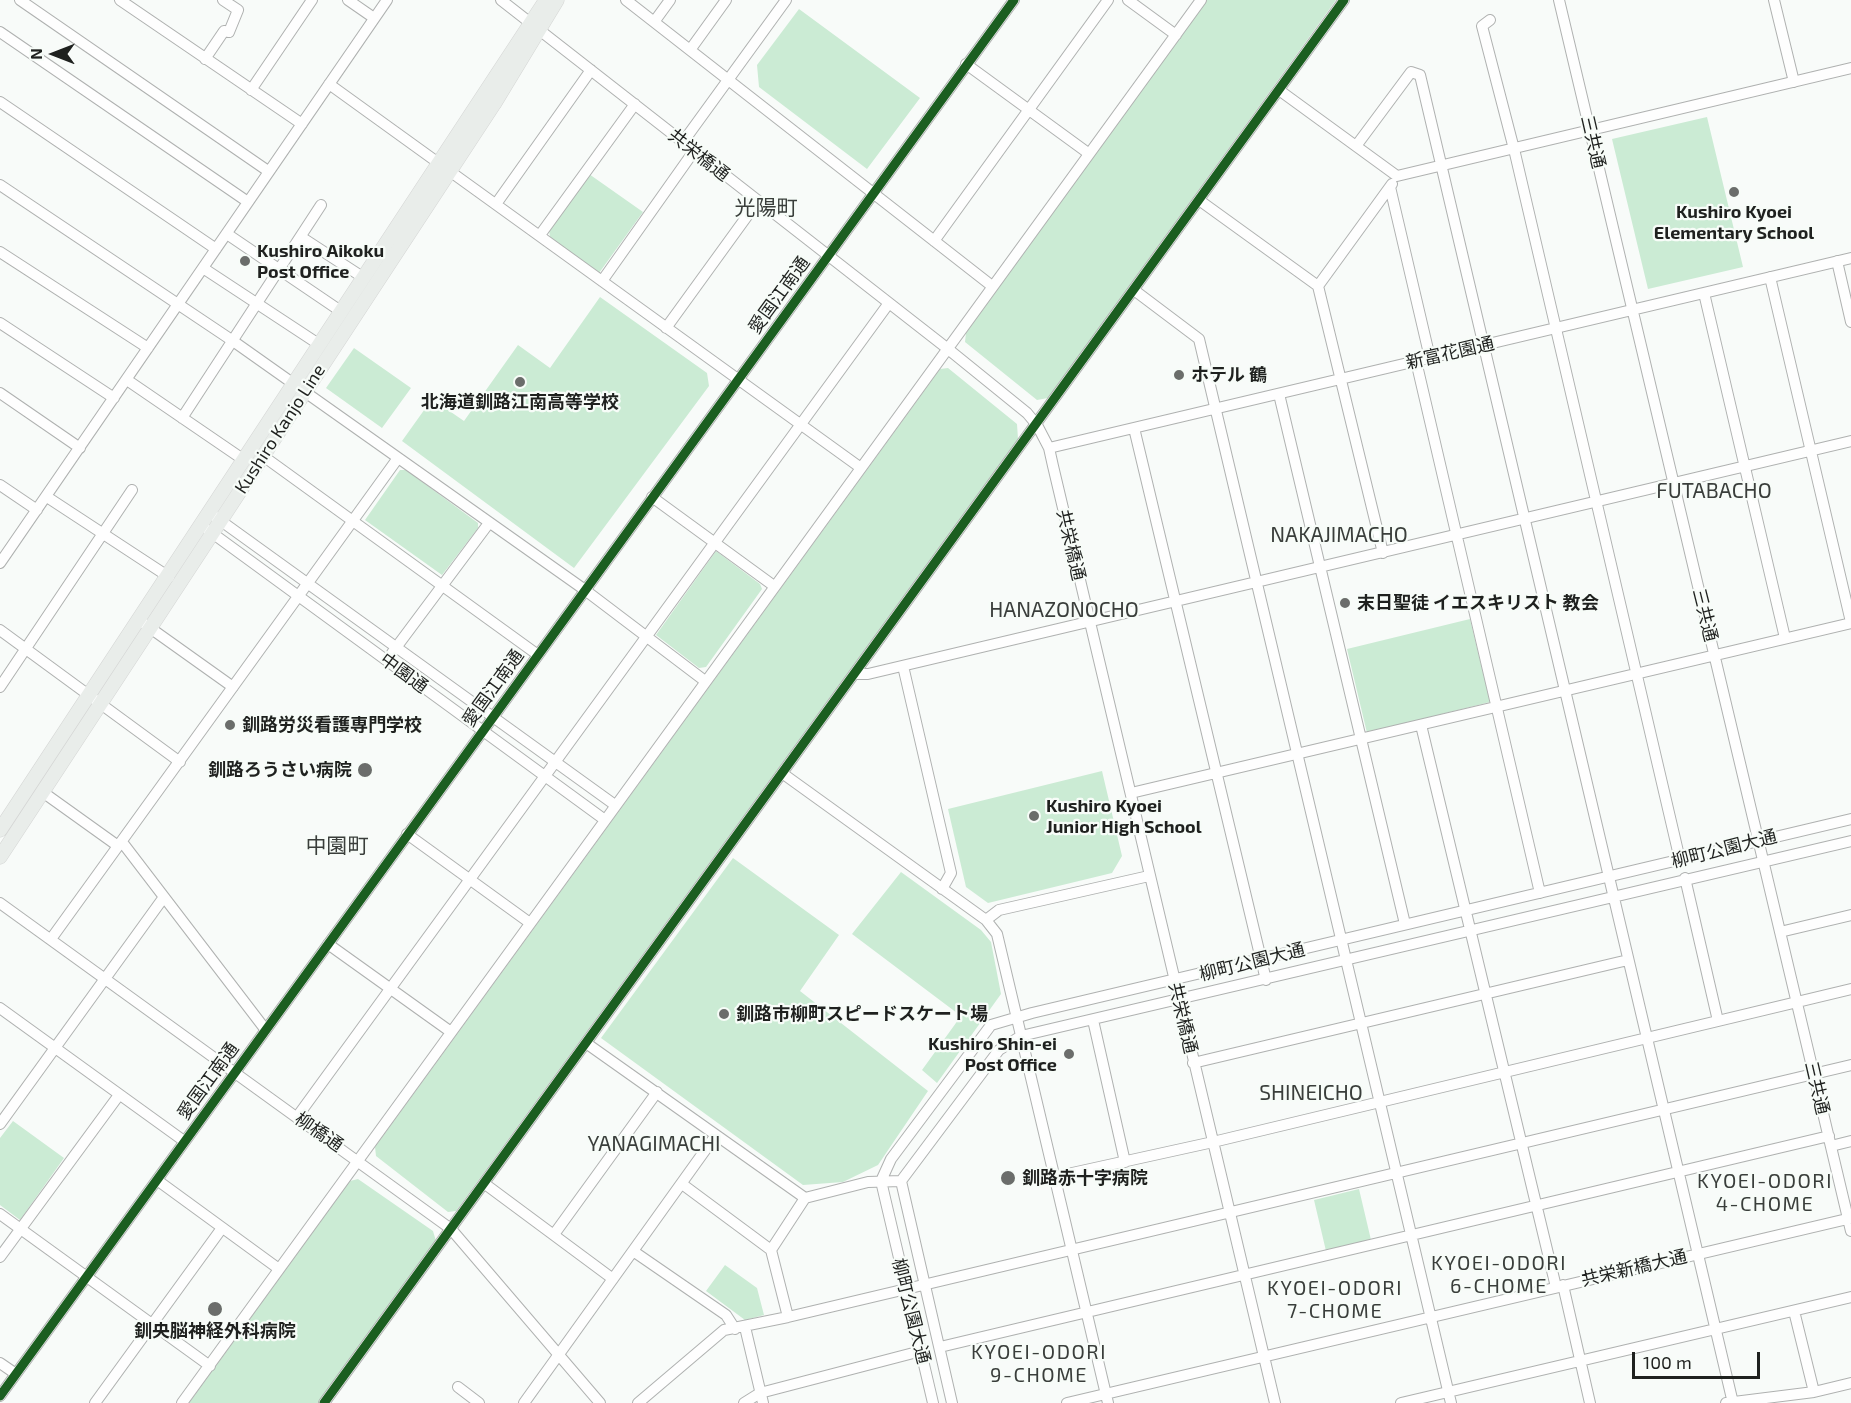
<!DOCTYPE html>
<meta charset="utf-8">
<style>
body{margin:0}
#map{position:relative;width:1851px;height:1403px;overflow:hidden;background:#f8fbf9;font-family:"Exo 2",sans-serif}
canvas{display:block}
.north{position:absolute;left:24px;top:24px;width:60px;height:60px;-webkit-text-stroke:4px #f7fcf8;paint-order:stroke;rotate:270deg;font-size:16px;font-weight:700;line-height:24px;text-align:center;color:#1f211f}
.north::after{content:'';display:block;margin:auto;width:21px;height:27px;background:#1f211f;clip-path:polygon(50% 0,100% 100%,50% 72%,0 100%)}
.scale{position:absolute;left:1632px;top:1352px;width:128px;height:27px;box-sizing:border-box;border:3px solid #1f211f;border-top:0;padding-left:8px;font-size:18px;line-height:21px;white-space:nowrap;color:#1f211f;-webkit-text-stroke:4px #f7fcf8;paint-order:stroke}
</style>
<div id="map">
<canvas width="1851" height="1403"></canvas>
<div class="north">N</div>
<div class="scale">100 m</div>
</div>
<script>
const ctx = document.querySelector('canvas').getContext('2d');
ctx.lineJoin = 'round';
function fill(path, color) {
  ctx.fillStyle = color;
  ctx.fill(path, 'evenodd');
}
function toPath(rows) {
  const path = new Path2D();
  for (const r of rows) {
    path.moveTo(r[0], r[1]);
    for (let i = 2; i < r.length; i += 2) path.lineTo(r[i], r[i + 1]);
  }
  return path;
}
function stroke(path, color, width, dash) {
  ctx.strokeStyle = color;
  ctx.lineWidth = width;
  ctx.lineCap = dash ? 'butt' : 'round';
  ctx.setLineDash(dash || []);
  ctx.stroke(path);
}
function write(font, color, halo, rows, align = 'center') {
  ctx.font = font + ' "Exo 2","Noto Sans JP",sans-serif';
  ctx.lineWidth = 4.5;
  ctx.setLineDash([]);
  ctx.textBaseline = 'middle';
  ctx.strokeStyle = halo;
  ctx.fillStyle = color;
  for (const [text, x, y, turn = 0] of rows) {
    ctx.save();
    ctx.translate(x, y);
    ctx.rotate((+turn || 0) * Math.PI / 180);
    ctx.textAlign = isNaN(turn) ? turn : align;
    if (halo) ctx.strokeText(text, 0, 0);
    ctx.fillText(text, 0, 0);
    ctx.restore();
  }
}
const green = toPath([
 [1207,0,1336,0,1048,398,1037,400,965,342,966,333],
 [799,9,920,98,867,169,759,87,757,65],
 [1707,117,1743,267,1648,289,1612,139],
 [589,174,643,212,599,273,550,238,549,229],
 [600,297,707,373,709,386,574,568,402,441,432,399,464,421,518,345,550,368],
 [354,348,411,388,382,428,326,388],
 [948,368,1017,424,1018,439,456,1211,448,1212,376,1156,375,1147,940,369],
 [400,470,406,470,478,523,478,528,442,575,365,520],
 [716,551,760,584,762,589,706,667,699,668,656,635],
 [1470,619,1490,702,1367,733,1347,649],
 [1102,771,1122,856,1112,873,988,903,966,887,948,809],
 [733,858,839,935,800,991,928,1091,878,1165,843,1182,803,1185,601,1038],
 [901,872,981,930,991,942,1001,994,937,1083,922,1070,961,1016,852,934],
 [13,1121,64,1158,20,1220,0,1205,0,1138],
 [358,1179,433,1231,436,1241,318,1403,189,1403,350,1181],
 [1359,1189,1371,1240,1326,1251,1314,1200],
 [725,1265,757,1288,764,1315,745,1320,706,1291]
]);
const minor = toPath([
 [20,0,268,171],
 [120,0,302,124],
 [348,0,374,18],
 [501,0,948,349,1027,413,1037,425,1049,448,1053,466,1275,1403],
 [626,0,992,286],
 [1128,0,1176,35],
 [1559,0,1851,1231],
 [1774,0,1794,82],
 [1490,20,1482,26,1514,149,1680,860],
 [654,22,670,0],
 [0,32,248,202],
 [690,50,726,0],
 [205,59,224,31,229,32,238,10,223,0],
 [966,64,1088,153],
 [329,84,861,468],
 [251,90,312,0],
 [1279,90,1397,176,1851,68],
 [0,102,216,249],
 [683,142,786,0],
 [1356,146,1411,72,1420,75,1733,1403],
 [0,185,233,341,585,590,705,681],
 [1390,187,1430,358],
 [1199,200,1318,286,1383,553],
 [496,204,591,70],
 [227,234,342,312],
 [540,235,635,104],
 [301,237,364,278],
 [934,241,1108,0],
 [0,252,148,348],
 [1837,261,1851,322],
 [203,268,320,345],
 [1770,277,1851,622],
 [602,281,694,151],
 [1318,286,1392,184],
 [1134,290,1199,339,1451,1403],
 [1704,293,1785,638],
 [0,323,114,398],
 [666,328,758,201],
 [1416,361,1540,893],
 [127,380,244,460],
 [0,393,80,448],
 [1279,394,1405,924],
 [182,418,321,205],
 [1134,428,1266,980],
 [1049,448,1851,258],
 [263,456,538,655],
 [0,485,37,510],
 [47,497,169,577],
 [652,497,774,586],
 [210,513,615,805],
 [208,530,605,820],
 [0,563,387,0],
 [139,620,233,687],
 [0,630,180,762],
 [392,653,489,523],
 [903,666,951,873,942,889],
 [855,674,868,674,1851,441],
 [0,687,132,490],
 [1421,725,1556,1287],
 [782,773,986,920,997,934,1108,1403],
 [44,793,118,846],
 [1131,793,1851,623],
 [407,834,530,923],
 [122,842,265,1029],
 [1685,878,1718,1021],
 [0,903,451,1229,600,1403],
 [986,920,999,910,1149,876],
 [1780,932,1851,915],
 [51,939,398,458],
 [328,944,451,1032],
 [0,1008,184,1141],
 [1093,1020,1125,1162],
 [586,1043,805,1198,868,1182,901,1181],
 [1193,1063,1628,960],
 [297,1117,889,303],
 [0,1124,164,897],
 [1831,1146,1851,1141],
 [1054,1177,1213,1142,1851,989],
 [157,1180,279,1269],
 [901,1181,999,1050,1021,1036,1851,841],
 [901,1181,952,1403],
 [485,1184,613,1279],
 [682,1184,771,1250,788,1317],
 [0,1214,210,1366],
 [555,1233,657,1092],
 [771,1250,805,1198],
 [633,1251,726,1315,735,1329],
 [0,1257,119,1095],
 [1563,1285,1590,1403],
 [1794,1311,1814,1392],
 [745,1327,763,1403],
 [940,1347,1829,1136],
 [0,1363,16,1374],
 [458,1387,479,1403],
 [0,1396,1014,0],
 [95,1403,222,1228],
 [182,1403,1201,0],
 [324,1403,1344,0],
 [524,1403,716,1135],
 [638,1403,724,1330,788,1317,1851,1065],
 [744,1403,760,1393,921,1351],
 [933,1403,881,1181,891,1159,991,1025,1032,1013,1851,819],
 [1067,1403,1851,1218],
 [1401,1403,1851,1297],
 [1726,1403,1814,1392,1851,1383]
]);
const major = toPath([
 [0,830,546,0],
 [0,857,494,104,557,0]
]);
const cycleway = toPath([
 [0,1396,1014,0],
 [324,1403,1344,0]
]);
const markers = [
 [1734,192,6,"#6b6d6b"],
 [245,261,6,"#6b6d6b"],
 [1179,375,6,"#6b6d6b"],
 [520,382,6,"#6b6d6b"],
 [1345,603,6,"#6b6d6b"],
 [230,725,6,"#6b6d6b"],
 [365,770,8,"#6b6d6b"],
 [1034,816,6,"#6b6d6b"],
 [724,1014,6,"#6b6d6b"],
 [1069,1054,6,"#6b6d6b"],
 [1008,1178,8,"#6b6d6b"],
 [215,1309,8,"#6b6d6b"]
];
const streetNames = [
 ["三共通",1593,142,77],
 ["共栄橋通",699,155,38],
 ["愛国江南通",779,295,-54],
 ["新富花園通",1450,353,-13],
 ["Kushiro Kanjo Line",280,429,-57],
 ["共栄橋通",1071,545,77],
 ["三共通",1705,615,76],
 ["中園通",404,673,36],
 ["愛国江南通",493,688,-54],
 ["柳町公園大通",1724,849,-14],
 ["柳町公園大通",1252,962,-14],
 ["共栄橋通",1183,1018,77],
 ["愛国江南通",208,1081,-54],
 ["三共通",1817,1088,77],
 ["柳橋通",319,1132,35],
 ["共栄新橋大通",1634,1268,-13],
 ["柳町公園大通",911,1311,76]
];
const poiNames = [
 ["Kushiro Kyoei",1734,212,"center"],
 ["Elementary School",1734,233,"center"],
 ["Kushiro Aikoku",257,251],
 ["Post Office",257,272],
 ["ホテル 鶴",1191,375],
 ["北海道釧路江南高等学校",520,402,"center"],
 ["末日聖徒 イエスキリスト 教会",1357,603],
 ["釧路労災看護専門学校",242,725],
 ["釧路ろうさい病院",352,770,"right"],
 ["Kushiro Kyoei",1046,806],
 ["Junior High School",1046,827],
 ["釧路市柳町スピードスケート場",736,1014],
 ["Kushiro Shin-ei",1057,1044,"right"],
 ["Post Office",1057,1065,"right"],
 ["釧路赤十字病院",1022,1178],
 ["釧央脳神経外科病院",215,1331,"center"]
];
const neighbourhoodNames = [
 ["KYOEI-ODORI",1765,1181],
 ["4-CHOME",1765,1204],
 ["KYOEI-ODORI",1499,1263],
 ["6-CHOME",1499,1286],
 ["KYOEI-ODORI",1335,1288],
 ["7-CHOME",1335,1311],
 ["KYOEI-ODORI",1039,1352],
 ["9-CHOME",1039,1375]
];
const quarterNames = [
 ["光陽町",766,208],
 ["FUTABACHO",1714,491],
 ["NAKAJIMACHO",1339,535],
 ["HANAZONOCHO",1064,610],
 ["中園町",337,846],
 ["SHINEICHO",1311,1093],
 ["YANAGIMACHI",654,1144]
];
fill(green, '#cbebd4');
stroke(minor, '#afb1b0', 12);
stroke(major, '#d4d5d4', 15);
stroke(minor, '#fefefe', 10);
stroke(major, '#e9edea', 14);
stroke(cycleway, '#1b5e20', 9);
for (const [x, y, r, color] of markers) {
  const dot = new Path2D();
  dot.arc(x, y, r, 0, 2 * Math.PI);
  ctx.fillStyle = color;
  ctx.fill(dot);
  stroke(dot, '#f7fcf8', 2);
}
write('18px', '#1f211f', '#f7fcf8', streetNames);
write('bold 18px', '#1f211f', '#f7fcf8', poiNames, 'left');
ctx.letterSpacing = '1.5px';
write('20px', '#3a3e3b', '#f7fcf8', neighbourhoodNames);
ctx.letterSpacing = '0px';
write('21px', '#3a3e3b', '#f7fcf8', quarterNames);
</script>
